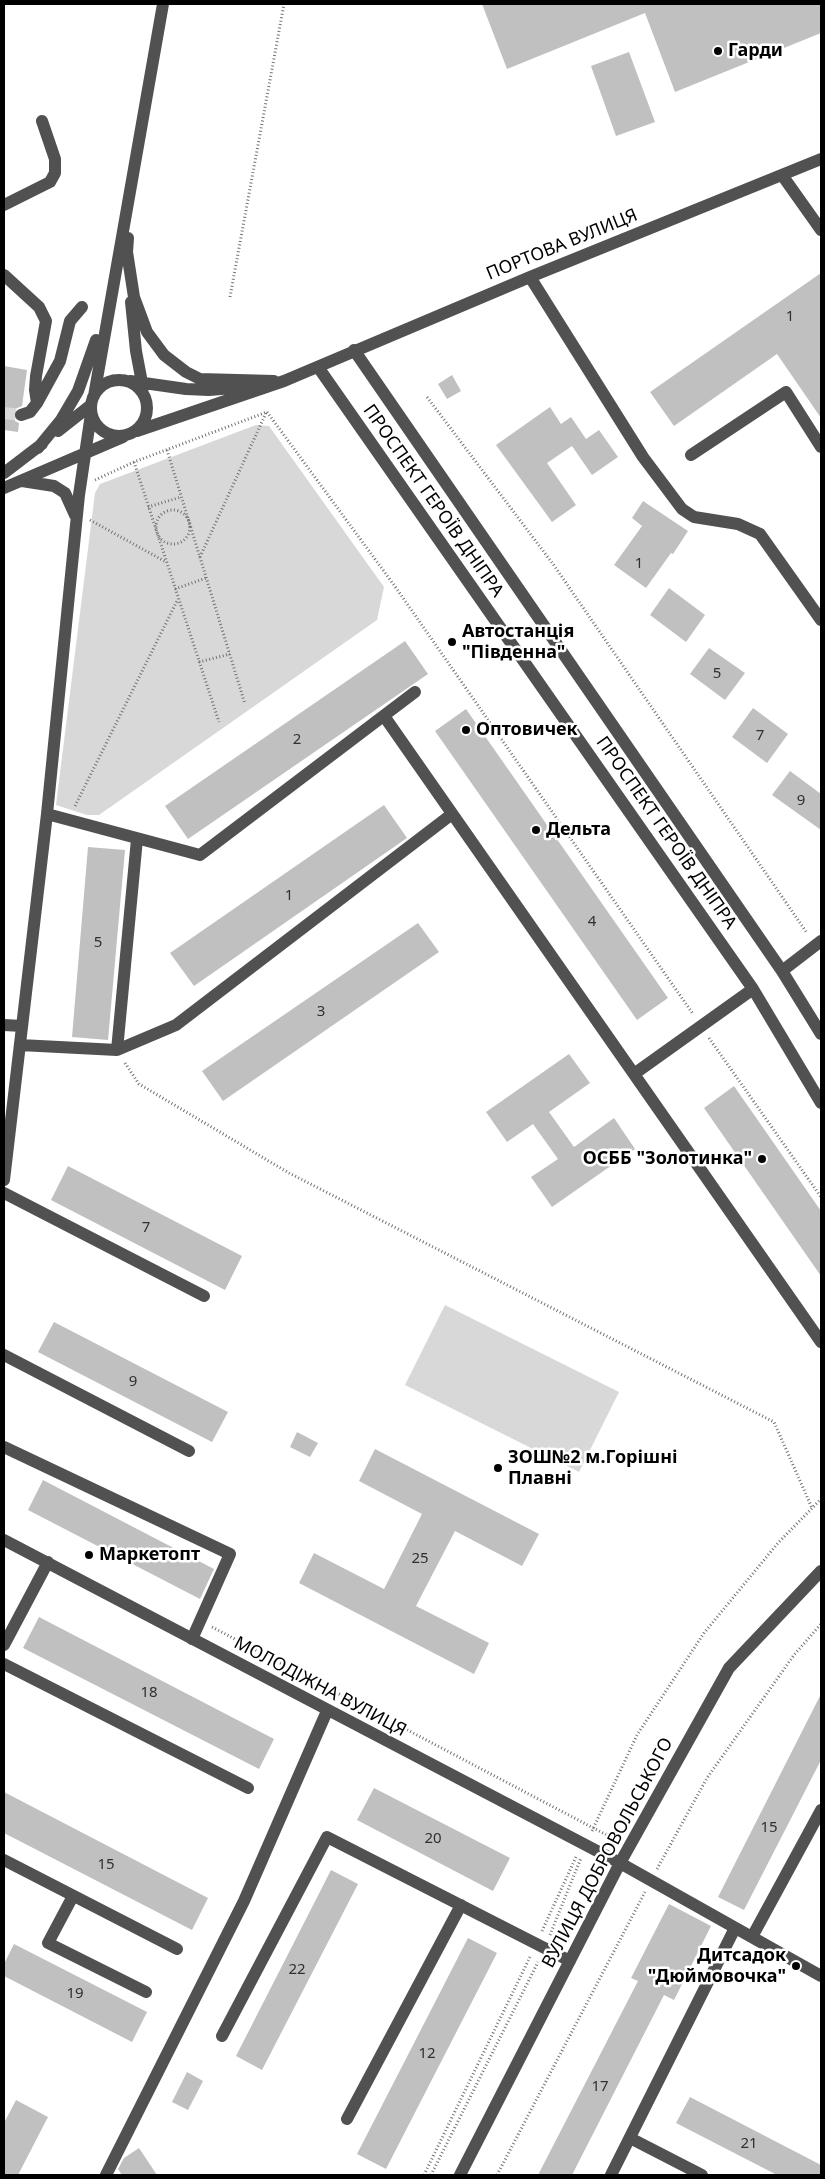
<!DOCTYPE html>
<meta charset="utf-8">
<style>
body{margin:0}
#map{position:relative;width:825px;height:2179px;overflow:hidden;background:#fff;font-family:"Noto Sans",sans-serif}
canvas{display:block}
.frame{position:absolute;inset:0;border:5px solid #000;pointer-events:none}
</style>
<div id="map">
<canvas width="825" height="2179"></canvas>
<div class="frame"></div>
</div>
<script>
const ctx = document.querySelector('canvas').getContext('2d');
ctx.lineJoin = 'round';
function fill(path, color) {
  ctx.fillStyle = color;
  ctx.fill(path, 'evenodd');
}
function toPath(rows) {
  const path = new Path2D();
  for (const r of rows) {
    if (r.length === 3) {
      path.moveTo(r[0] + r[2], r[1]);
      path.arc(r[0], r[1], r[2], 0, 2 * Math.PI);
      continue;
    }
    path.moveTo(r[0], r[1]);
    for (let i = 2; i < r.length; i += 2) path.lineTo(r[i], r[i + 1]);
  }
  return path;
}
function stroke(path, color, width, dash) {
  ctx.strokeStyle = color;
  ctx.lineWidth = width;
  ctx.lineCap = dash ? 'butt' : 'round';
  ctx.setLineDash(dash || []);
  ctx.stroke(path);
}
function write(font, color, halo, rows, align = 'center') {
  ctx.font = font + ' "Noto Sans",sans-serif';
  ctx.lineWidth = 5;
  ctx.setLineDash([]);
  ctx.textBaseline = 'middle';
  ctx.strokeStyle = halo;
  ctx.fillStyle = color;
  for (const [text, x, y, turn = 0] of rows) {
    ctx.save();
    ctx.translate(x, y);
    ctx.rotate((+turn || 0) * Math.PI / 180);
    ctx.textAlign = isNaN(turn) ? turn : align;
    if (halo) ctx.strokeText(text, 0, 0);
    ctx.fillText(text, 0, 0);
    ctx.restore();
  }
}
const green = toPath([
 [256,425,269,426,384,587,377,620,99,815,87,815,56,805,95,493,100,484],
 [445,1305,619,1392,579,1472,405,1385]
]);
const building = toPath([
 [482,4,821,4,821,33,675,92,645,13,507,69],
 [629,52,655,122,616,136,591,66],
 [821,273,821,418,777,354,674,426,650,392],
 [4,366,27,370,22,406,15,409,13,414,15,421,19,423,18,432,4,430],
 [452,375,461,391,447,399,438,384],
 [550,407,561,424,571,417,586,439,599,430,618,457,592,475,572,446,547,463,576,505,552,522,496,445],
 [643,501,688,531,673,554,671,553,646,588,614,565,642,526,632,518],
 [669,588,705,615,686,642,650,615],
 [405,641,428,674,188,839,165,806],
 [709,648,745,673,725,700,690,674],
 [753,708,788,734,767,763,732,737],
 [466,709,668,998,637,1020,435,731],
 [790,771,821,794,821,830,772,795],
 [384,805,407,838,194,986,170,953],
 [88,847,125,850,108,1040,72,1037],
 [418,923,439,952,223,1101,202,1071],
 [569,1054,590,1083,549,1112,574,1147,614,1118,635,1149,552,1207,531,1177,558,1159,533,1124,507,1142,486,1112],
 [734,1086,821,1211,821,1276,704,1108],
 [68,1166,242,1256,225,1290,51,1200],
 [54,1322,228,1412,212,1442,38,1352],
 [297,1432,318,1443,310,1457,290,1447],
 [375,1449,539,1534,522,1566,455,1531,416,1606,489,1643,474,1674,299,1583,314,1553,384,1589,422,1514,359,1481],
 [43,1480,214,1569,200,1599,28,1510],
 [39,1617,274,1739,259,1769,23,1648],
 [821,1694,821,1760,744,1910,718,1897],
 [374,1788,510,1858,493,1891,357,1820],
 [4,1792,208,1898,192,1930,4,1833],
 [331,1870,358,1884,262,2070,236,2056],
 [669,1904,711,1926,674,2000,664,1995,572,2175,538,2175,638,1981,631,1978],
 [468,1938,497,1953,386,2169,357,2154],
 [14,1944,147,2012,132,2042,4,1976,4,1964],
 [187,2072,203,2081,188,2110,172,2102],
 [690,2097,821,2165,821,2175,777,2175,676,2123],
 [16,2100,48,2117,18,2175,4,2175,4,2123],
 [139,2148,157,2175,122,2175,118,2169,124,2158]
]);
const minorTunnel = toPath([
 [4,413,21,415]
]);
const path = toPath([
 [230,297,284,4],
 [427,397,553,564,807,933],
 [267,412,394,585,693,1014],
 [167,450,245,704],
 [134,462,219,722],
 [95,480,134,462,267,412],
 [148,507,181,497],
 [173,527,17],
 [90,520,166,562],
 [200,557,266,413],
 [175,589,206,578],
 [199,662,230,654],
 [75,806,178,599],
 [709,1038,821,1197],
 [125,1063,139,1084,289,1173,774,1422,812,1508],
 [212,1627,618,1841],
 [592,1831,637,1735,704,1633,778,1543,821,1499],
 [657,1869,707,1778,794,1655,821,1624],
 [542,1931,576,1857],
 [550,1935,581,1858],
 [424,2175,530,1957],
 [431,2175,538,1962],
 [497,2175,645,1892]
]);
const minor = toPath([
 [782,175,821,230],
 [4,205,50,182,55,173,55,159,42,121],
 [128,238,127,252,134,297,147,332,164,355,186,372,200,379,274,381],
 [4,275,39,307,46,321,36,376,35,390,37,403],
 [530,277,643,457,682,509,694,517,738,524,760,534,821,620],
 [131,302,136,351,143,388],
 [354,350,782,971,821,1034],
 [318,367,753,989,821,1103],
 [119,408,28],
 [130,381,186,389,209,390,245,387],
 [94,396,163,4],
 [21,415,30,412,37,403,60,361,70,321,82,307],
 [58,431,91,405],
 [137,431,284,381,530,277,821,159],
 [38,448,61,420,78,391,96,340],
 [691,455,786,392,821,447],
 [4,473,42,444],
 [22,481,54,486,65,493,75,515],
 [4,488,123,437],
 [384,716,821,1342],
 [47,814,200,855,415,692],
 [782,971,821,941],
 [4,1025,22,1026],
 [20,1045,117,1050,176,1025,452,814],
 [117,1050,137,839],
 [634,1074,753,989],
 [4,1180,47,814,79,495,91,414],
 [4,1193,204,1296],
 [4,1355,189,1451],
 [4,1447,230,1554,192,1639],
 [4,1540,620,1863,821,1976],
 [4,1645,48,1562],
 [4,1664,248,1788],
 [4,1860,177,1949],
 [73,1896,48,1943,146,1992],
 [752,1937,821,1810],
 [222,2036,327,1837,570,1961],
 [347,2119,461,1905],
 [630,2138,702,2175],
 [106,2175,244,1901,327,1711],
 [460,2175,620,1863,729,1668,821,1571],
 [611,2175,735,1928]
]);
const markers = [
 [718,51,5,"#000"],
 [452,642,5,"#000"],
 [466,730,5,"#000"],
 [536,830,5,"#000"],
 [762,1159,5,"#000"],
 [498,1468,5,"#000"],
 [89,1555,5,"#000"],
 [796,1966,5,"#000"]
];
const numberNames = [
 ["1",790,317],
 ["1",639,564],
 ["5",717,674],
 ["7",760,736],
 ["2",297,740],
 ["9",801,801],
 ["1",289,896],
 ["4",592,922],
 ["5",98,943],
 ["3",321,1012],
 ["7",146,1228],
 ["9",133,1382],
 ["25",420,1559],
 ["18",149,1693],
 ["15",769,1828],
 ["20",433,1839],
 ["15",106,1865],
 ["22",297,1970],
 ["19",75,1994],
 ["12",427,2054],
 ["17",600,2087],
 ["21",749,2144]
];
const poiNames = [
 ["Гарди",728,51],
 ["Автостанція",462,632],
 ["\"Південна\"",462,653],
 ["Оптовичек",476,730],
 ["Дельта",546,830],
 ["ОСББ \"Золотинка\"",752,1159,"right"],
 ["ЗОШ№2 м.Горішні",508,1458],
 ["Плавні",508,1479],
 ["Маркетопт",99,1555],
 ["Дитсадок",786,1956,"right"],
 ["\"Дюймовочка\"",786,1977,"right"]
];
const streetNames = [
 ["ПОРТОВА ВУЛИЦЯ",562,245,-22],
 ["ПРОСПЕКТ ГЕРОЇВ ДНІПРА",433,501,55],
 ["ПРОСПЕКТ ГЕРОЇВ ДНІПРА",666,833,55],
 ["МОЛОДІЖНА ВУЛИЦЯ",320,1687,28],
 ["ВУЛИЦЯ ДОБРОВОЛЬСЬКОГО",608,1853,-62]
];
fill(green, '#d8d8d8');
fill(building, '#c0c0c0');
stroke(minorTunnel, '#d9d9d9', 12, [12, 6]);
stroke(path, '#737373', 3, [1, 2.5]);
stroke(minor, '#515151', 12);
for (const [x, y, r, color] of markers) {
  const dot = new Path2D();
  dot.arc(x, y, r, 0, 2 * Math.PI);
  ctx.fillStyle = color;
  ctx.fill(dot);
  stroke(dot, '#fff', 2);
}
write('15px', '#303030', null, numberNames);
write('bold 18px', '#000', '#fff', poiNames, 'left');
write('18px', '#000', '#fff', streetNames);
</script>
